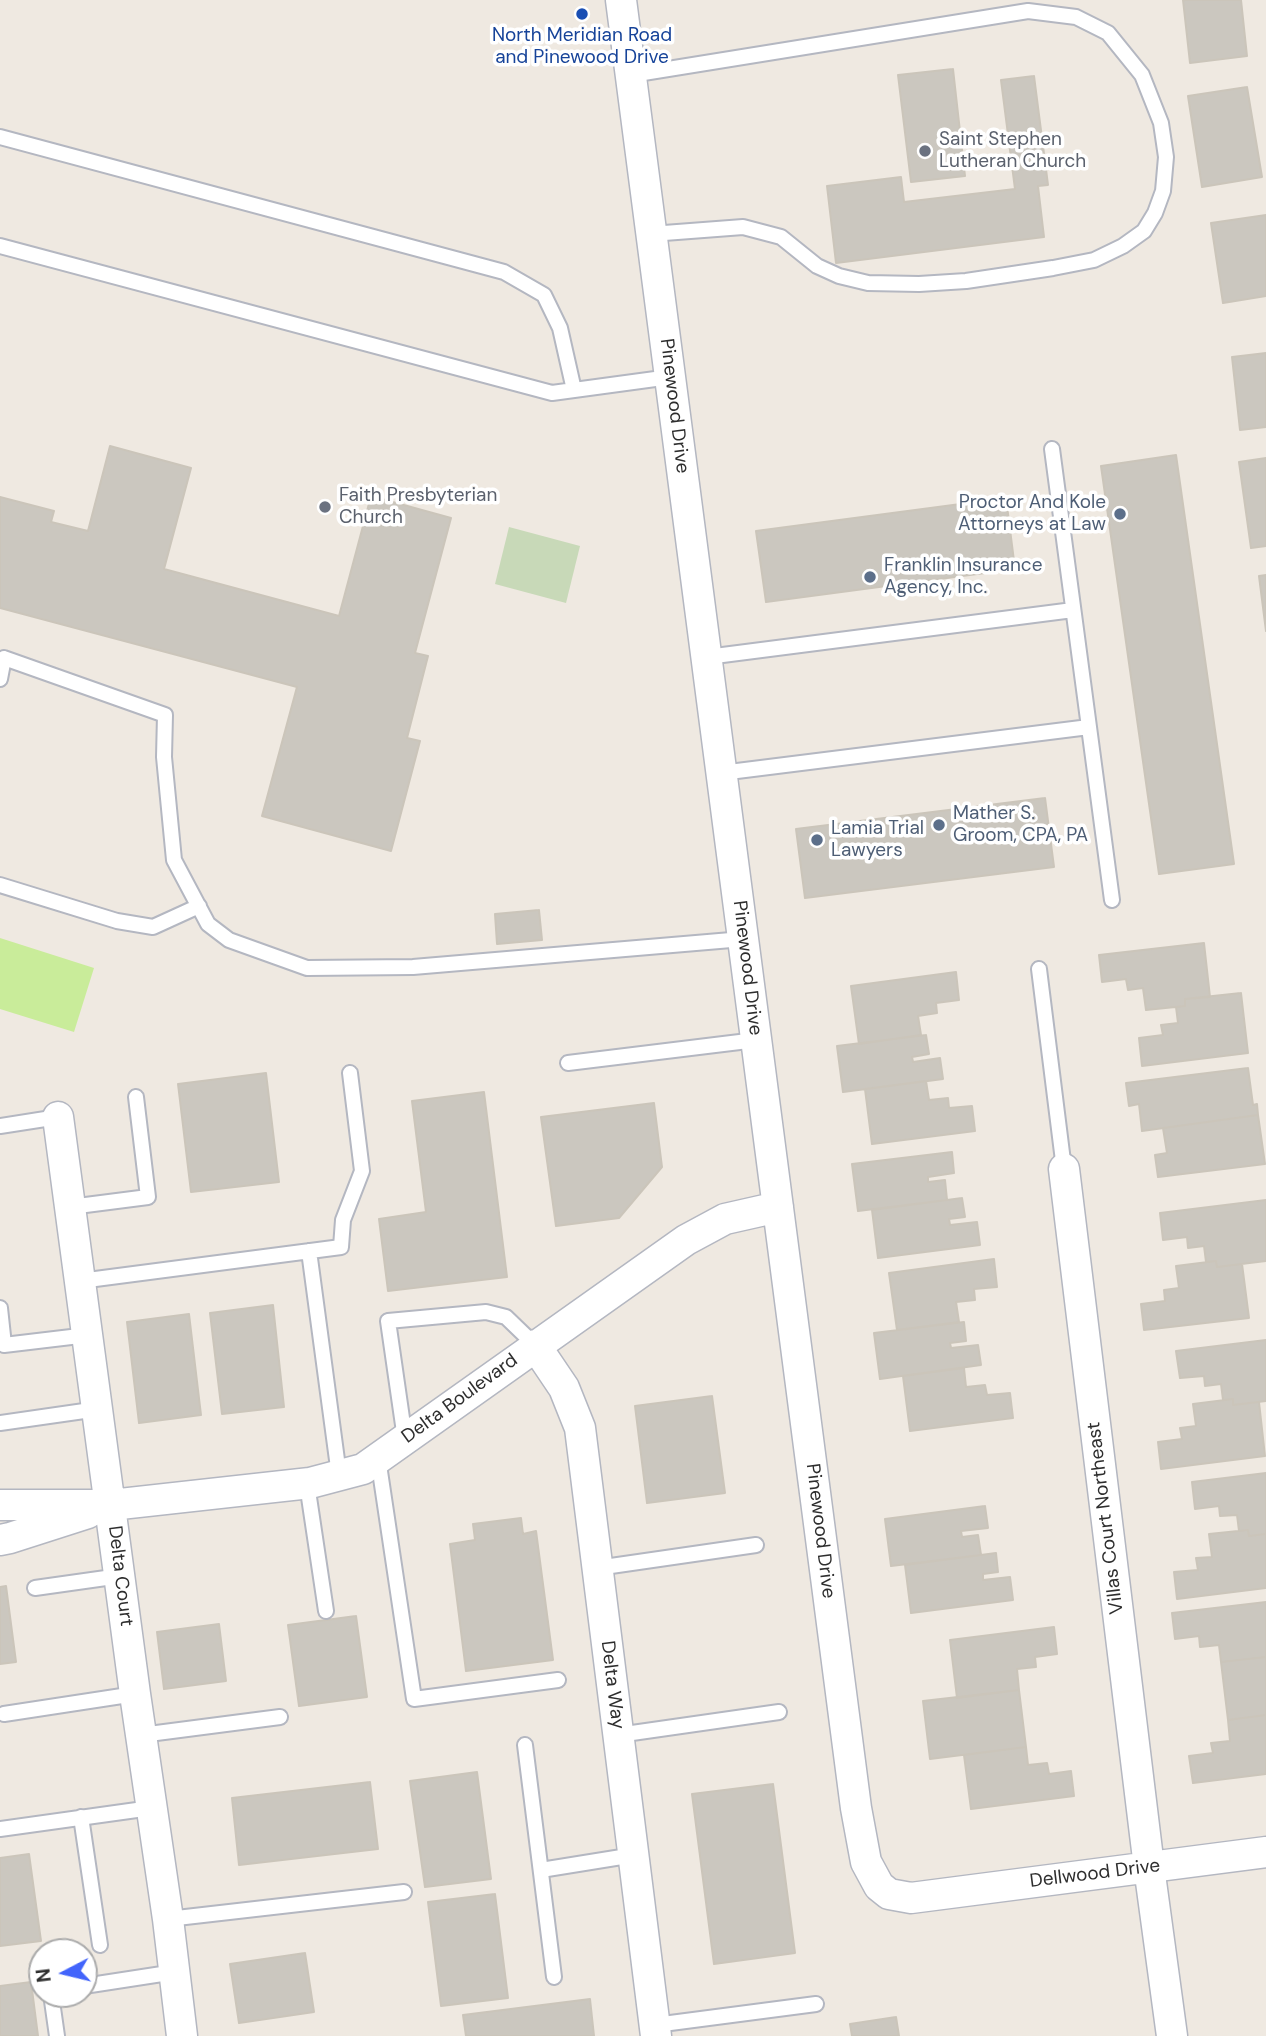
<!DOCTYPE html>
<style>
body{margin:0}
#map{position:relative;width:1266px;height:2036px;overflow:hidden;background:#efe9e1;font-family:"DM Sans",sans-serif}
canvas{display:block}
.north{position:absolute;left:28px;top:1938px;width:70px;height:70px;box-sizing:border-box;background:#fff;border:2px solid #ababab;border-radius:50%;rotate:263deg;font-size:19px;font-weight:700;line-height:28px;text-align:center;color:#2e2e2e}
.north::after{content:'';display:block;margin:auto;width:24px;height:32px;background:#4264fb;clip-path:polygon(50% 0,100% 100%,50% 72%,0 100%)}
</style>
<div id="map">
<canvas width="1266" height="2036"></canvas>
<div class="north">N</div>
</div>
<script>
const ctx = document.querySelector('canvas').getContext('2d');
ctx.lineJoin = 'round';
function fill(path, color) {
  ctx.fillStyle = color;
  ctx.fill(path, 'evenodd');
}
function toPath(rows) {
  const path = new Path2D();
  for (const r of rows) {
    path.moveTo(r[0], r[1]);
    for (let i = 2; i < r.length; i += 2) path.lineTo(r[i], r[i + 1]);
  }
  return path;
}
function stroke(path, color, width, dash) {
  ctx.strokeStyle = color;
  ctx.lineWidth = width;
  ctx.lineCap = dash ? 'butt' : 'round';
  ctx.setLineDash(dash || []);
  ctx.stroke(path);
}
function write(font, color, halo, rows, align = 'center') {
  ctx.font = font + ' "DM Sans",sans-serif';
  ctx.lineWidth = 7;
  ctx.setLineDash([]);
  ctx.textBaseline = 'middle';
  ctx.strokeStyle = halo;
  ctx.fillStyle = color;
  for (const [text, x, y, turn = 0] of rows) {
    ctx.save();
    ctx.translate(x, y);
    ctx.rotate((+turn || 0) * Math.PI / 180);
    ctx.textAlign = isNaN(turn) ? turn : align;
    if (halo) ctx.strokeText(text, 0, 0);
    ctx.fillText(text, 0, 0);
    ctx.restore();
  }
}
const cemetery = toPath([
 [509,527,580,546,566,603,495,584]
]);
const pitch = toPath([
 [0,938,94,968,74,1032,0,1009]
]);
const building = toPath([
 [1183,0,1241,0,1247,56,1190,63,1183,0],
 [953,69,965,176,911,182,898,75,953,69],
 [1034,76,1048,185,1038,186,1044,237,836,263,827,186,901,177,904,202,1015,189,1001,80,1034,76],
 [1247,87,1262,177,1202,187,1188,96,1247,87],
 [1266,215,1266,296,1223,303,1211,223,1266,215],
 [1266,353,1266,427,1240,430,1232,357,1266,353],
 [110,446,191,468,164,569,339,616,371,496,451,518,415,653,428,656,407,738,420,741,391,851,262,816,297,687,0,608,0,497,54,511,51,522,88,531,110,446],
 [1176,455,1234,864,1159,874,1101,466,1176,455],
 [1266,458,1266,546,1251,548,1239,462,1266,458],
 [1006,498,1015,569,766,602,756,531,1006,498],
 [1266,575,1266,631,1259,576,1266,575],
 [1045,798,1054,867,805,898,796,829,1045,798],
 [539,910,542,940,497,944,495,914,539,910],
 [1204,943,1210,997,1185,999,1185,1006,1146,1010,1143,988,1128,990,1126,979,1102,982,1099,955,1204,943],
 [956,972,959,1000,936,1003,937,1013,918,1016,921,1035,859,1044,851,986,956,972],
 [1241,993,1248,1053,1142,1066,1139,1038,1163,1035,1161,1025,1178,1023,1176,1007,1185,1006,1185,999,1241,993],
 [926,1035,929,1054,912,1057,913,1062,940,1058,943,1079,843,1092,837,1046,926,1035],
 [1248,1068,1253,1105,1257,1104,1258,1115,1142,1131,1139,1104,1129,1106,1126,1083,1248,1068],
 [266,1073,279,1182,191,1192,178,1084,266,1073],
 [926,1081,929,1100,948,1098,949,1108,972,1106,975,1131,872,1144,865,1089,926,1081],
 [484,1092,507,1277,388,1291,379,1219,426,1212,412,1101,484,1092],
 [654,1103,662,1167,619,1218,556,1226,541,1117,654,1103],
 [1258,1115,1265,1164,1158,1177,1155,1155,1167,1153,1163,1128,1258,1115],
 [952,1152,954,1173,928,1177,928,1182,945,1180,947,1200,858,1211,852,1164,952,1152],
 [962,1198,965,1217,949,1219,950,1225,977,1222,980,1245,878,1258,872,1210,962,1198],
 [1266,1200,1266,1261,1217,1267,1216,1261,1206,1262,1204,1246,1188,1248,1187,1237,1163,1240,1160,1213,1266,1200],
 [994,1259,997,1287,974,1289,975,1300,956,1302,959,1322,897,1330,889,1273,994,1259],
 [1216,1261,1217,1267,1242,1264,1249,1318,1144,1330,1141,1304,1165,1301,1164,1290,1179,1288,1176,1266,1216,1261],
 [273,1305,284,1407,222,1414,210,1313,273,1305],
 [189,1314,201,1415,139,1423,127,1322,189,1314],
 [964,1322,966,1341,950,1343,951,1348,978,1345,981,1365,880,1379,874,1333,964,1322],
 [1266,1340,1266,1401,1233,1405,1233,1399,1223,1400,1221,1384,1205,1386,1204,1376,1180,1378,1176,1351,1266,1340],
 [964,1368,966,1387,985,1385,987,1395,1010,1393,1013,1418,910,1431,903,1376,964,1368],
 [712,1396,725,1493,647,1503,635,1406,712,1396],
 [1233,1399,1233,1405,1259,1402,1265,1456,1161,1469,1158,1442,1182,1439,1180,1428,1196,1426,1193,1404,1233,1399],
 [1266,1473,1266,1534,1249,1536,1248,1530,1239,1531,1237,1515,1220,1516,1219,1506,1195,1509,1192,1482,1266,1473],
 [985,1506,988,1528,961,1531,962,1537,978,1535,981,1555,891,1566,885,1519,985,1506],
 [521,1518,523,1534,536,1531,553,1660,466,1671,450,1544,475,1540,473,1524,521,1518],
 [1248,1530,1249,1536,1266,1534,1266,1588,1177,1599,1174,1572,1198,1570,1196,1558,1212,1557,1209,1534,1248,1530],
 [996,1553,998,1572,983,1574,983,1580,1010,1577,1013,1600,911,1613,905,1565,996,1553],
 [6,1586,16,1662,0,1664,0,1587,6,1586],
 [1266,1602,1266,1657,1221,1662,1219,1645,1200,1647,1199,1636,1175,1639,1172,1613,1266,1602],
 [356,1616,367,1697,299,1706,288,1625,356,1616],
 [219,1624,226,1681,164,1689,157,1632,219,1624],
 [1054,1627,1057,1654,1035,1657,1036,1667,1017,1669,1019,1690,957,1698,950,1640,1054,1627],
 [1266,1657,1266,1715,1228,1720,1221,1662,1266,1657],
 [1019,1690,1026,1747,930,1759,923,1701,1019,1690],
 [1266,1715,1266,1774,1193,1783,1189,1756,1213,1753,1211,1743,1230,1741,1228,1720,1266,1715],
 [1026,1747,1028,1765,1047,1763,1049,1774,1071,1771,1074,1796,971,1809,964,1755,1026,1747],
 [477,1772,491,1879,425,1887,410,1781,477,1772],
 [370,1782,378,1849,239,1865,232,1798,370,1782],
 [773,1784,795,1953,714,1964,692,1794,773,1784],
 [29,1854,41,1941,0,1946,0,1858,29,1854],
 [495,1894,508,1998,441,2006,428,1902,495,1894],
 [305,1953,314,2012,239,2023,230,1964,305,1953],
 [31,1982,38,2036,0,2036,0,1986,31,1982],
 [590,1999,594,2036,466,2036,463,2015,590,1999],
 [896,2017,899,2036,852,2036,850,2024,896,2017]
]);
const service = toPath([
 [631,75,1028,11,1076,17,1108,33,1142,75,1161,123,1166,157,1163,191,1155,213,1144,231,1123,246,1094,260,1053,268,966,281,919,284,868,283,839,276,817,266,781,237,743,227,651,234],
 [0,137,504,272,544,295,560,328,574,390],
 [0,246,552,393,670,377],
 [1052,449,1112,900],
 [707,657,1073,610],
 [0,679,4,658,165,715,164,757,174,860,208,924,229,940,307,968,413,967,743,939],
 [721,773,1089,727],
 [0,885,117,921,153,927,199,906],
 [1039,969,1064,1169],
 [568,1063,756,1040],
 [0,1126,58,1117],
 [70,1207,148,1197,136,1097],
 [309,1251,339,1475],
 [80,1281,341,1247,343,1220,362,1171,350,1073],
 [0,1308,4,1345,88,1335],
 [0,1423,98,1409],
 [405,1439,388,1321,486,1312,506,1317,535,1345],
 [378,1458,414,1699,558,1680],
 [307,1484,326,1611],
 [597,1568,756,1545],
 [35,1588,120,1576],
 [4,1714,135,1694],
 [141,1735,280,1717],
 [618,1735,779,1712],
 [525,1745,554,1977],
 [81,1817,100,1945],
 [0,1829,151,1808],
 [541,1870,634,1855],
 [168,1919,404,1892],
 [84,1986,175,1972],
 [51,1994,57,2036],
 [655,2025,816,2004]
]);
const minor = toPath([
 [621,0,856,1808,866,1862,879,1886,889,1894,911,1898,1266,1852],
 [58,1117,135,1694,168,1919,182,2036],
 [1064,1169,1149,1867,1172,2036],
 [535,1345,564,1388,580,1428,656,2036],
 [0,1505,111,1505,310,1483,363,1469,686,1240,725,1219,778,1207],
 [0,1540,10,1538,88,1513]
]);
const markers = [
 [582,14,7,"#1a4fb4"],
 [925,151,7,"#6b7280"],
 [325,507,7,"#6b7280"],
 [1120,514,7,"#5c6f8a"],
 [870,577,7,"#5c6f8a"],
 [939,825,7,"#5c6f8a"],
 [817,840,7,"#5c6f8a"]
];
const transitNames = [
 ["North Meridian Road",582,36],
 ["and Pinewood Drive",582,58]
];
const worshipNames = [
 ["Saint Stephen",939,140],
 ["Lutheran Church",939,162],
 ["Faith Presbyterian",339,496],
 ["Church",339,518]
];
const streetNames = [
 ["Pinewood Drive",674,406,83],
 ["Pinewood Drive",747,968,83],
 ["Delta Boulevard",460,1399,-36],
 ["Villas Court Northeast",1106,1518,-97],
 ["Pinewood Drive",820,1531,83],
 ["Delta Court",120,1576,83],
 ["Delta Way",612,1685,83],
 ["Dellwood Drive",1095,1874,-7]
];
const serviceNames = [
 ["Proctor And Kole",1106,503,"right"],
 ["Attorneys at Law",1106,525,"right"],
 ["Franklin Insurance",884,566],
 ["Agency, Inc.",884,588],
 ["Mather S.",953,814],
 ["Groom, CPA, PA",953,836],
 ["Lamia Trial",831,829],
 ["Lawyers",831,851]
];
fill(cemetery, '#c8d9b8');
fill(pitch, '#c9ec9a');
fill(building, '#cbc7bf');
stroke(building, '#cbc5ba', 2);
stroke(service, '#b4b7c1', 18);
stroke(minor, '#b4b7c1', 33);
stroke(service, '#fff', 14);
stroke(minor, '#fff', 30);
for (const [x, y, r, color] of markers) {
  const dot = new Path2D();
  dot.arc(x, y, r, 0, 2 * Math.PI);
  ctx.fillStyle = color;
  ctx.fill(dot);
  stroke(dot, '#fff', 2.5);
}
write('19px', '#164399', '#fff', transitNames);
write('19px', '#5b616d', '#fff', worshipNames, 'left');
write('19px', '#2e2e2e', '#fff', streetNames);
write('19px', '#4e5e75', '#fff', serviceNames, 'left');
</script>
